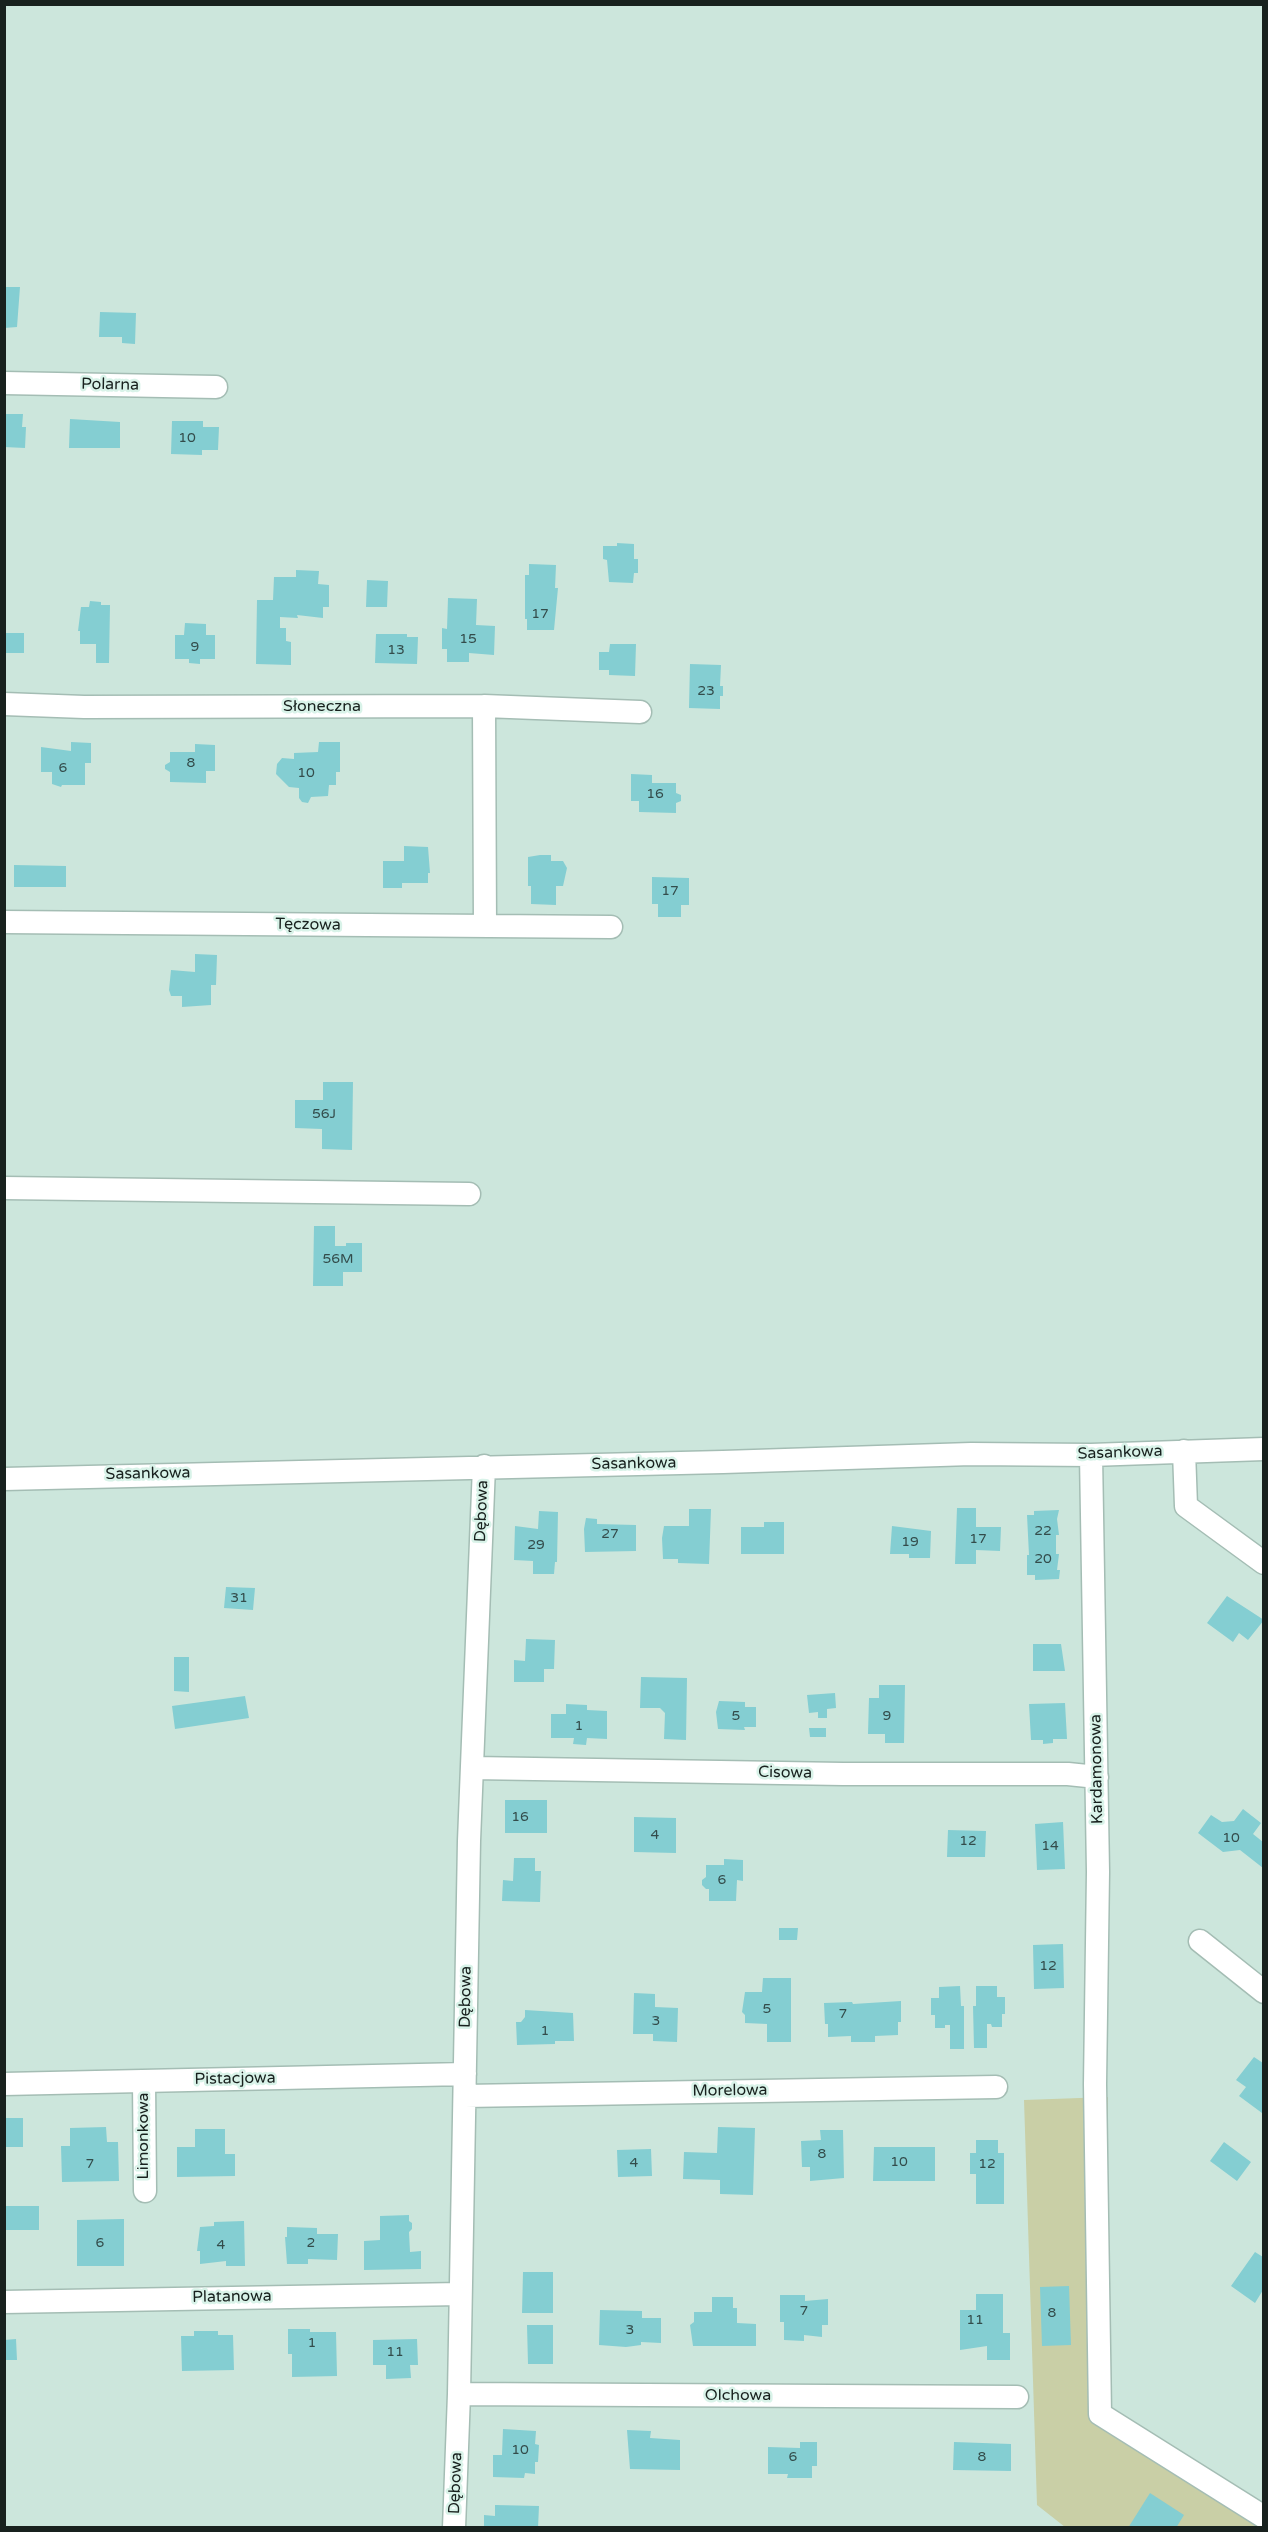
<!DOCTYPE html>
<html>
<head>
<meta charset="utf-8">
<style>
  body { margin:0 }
  #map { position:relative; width:1268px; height:2532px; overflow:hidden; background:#cce6dc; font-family:"Varela Round",sans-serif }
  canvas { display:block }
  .frame { position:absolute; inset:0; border:6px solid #18211e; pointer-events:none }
</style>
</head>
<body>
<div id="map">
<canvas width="1268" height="2532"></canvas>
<div class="frame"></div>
</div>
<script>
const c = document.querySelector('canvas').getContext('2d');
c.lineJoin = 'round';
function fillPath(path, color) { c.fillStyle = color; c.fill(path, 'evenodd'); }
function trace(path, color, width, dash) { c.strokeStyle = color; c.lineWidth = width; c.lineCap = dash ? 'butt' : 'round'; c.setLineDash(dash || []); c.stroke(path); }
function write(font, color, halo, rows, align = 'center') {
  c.font = font + ' "Varela Round",sans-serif'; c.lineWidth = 5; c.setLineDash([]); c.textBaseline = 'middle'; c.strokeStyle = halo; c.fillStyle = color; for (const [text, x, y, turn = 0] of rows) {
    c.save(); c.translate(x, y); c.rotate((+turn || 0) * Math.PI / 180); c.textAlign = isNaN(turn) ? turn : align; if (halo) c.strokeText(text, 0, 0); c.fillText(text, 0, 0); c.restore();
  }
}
const green = new Path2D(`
  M 1108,2097 L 1106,2412 L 1263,2527 L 1065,2527 L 1037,2505 L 1024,2100 Z`);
const building = new Path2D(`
  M 4,287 L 20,287 L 17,327 L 4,328 Z
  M 100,312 L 136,313 L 135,344 L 122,343 L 122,337 L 99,337 Z
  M 4,414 L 23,414 L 22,427 L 26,427 L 25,448 L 4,447 Z
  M 70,419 L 120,422 L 120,448 L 69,448 Z
  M 172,421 L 203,421 L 203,427 L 219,427 L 218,450 L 202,450 L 202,455 L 171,454 Z
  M 617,543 L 634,544 L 634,559 L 638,559 L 638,573 L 634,573 L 633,583 L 609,582 L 607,560 L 603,559 L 603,546 L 617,546 Z
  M 529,564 L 556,565 L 555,588 L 558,588 L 554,630 L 527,630 L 527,619 L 525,619 L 525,575 L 529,575 Z
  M 296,570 L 319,571 L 318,584 L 329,585 L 329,607 L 323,607 L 323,618 L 297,615 L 298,618 L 280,617 L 280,628 L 286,628 L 286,641 L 291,642 L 291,665 L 256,664 L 257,600 L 273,600 L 274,577 L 296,577 Z
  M 367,580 L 388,581 L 387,607 L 366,607 Z
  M 448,598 L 477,599 L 476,625 L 495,626 L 494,655 L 469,653 L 469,662 L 447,662 L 447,649 L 442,649 L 442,628 L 447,629 Z
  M 90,601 L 101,602 L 101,605 L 110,605 L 109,663 L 96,663 L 96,644 L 80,644 L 80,631 L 78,631 L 81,607 L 89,607 Z
  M 185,623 L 206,624 L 206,635 L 215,635 L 215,659 L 200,659 L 200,664 L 189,663 L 189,659 L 175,659 L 175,635 L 184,635 Z
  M 4,633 L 24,633 L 24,653 L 4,653 Z
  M 376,634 L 407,634 L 407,637 L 418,637 L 417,664 L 375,663 Z
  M 610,644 L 636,644 L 635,676 L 609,675 L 609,670 L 599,670 L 599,652 L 609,652 Z
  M 690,664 L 721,665 L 720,686 L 723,686 L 723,696 L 720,696 L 720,709 L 689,708 Z
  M 71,742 L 91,743 L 91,763 L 85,763 L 85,785 L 62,785 L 61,787 L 52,784 L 52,772 L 41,772 L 41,747 L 71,751 Z
  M 319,742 L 340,742 L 340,772 L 336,772 L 336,785 L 329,785 L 328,796 L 311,797 L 308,803 L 302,802 L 299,798 L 299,788 L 289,787 L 276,774 L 277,764 L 282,758 L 294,759 L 294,753 L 318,752 Z
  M 195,744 L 215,745 L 215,771 L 206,771 L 206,783 L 170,782 L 170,772 L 165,769 L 165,765 L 170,762 L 170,752 L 195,752 Z
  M 631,774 L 652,775 L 652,783 L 676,783 L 676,793 L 681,795 L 681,801 L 676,803 L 676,813 L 639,812 L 639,801 L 631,801 Z
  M 404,846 L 428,847 L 430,873 L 428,873 L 428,883 L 402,883 L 402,888 L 383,888 L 383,861 L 404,861 Z
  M 540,855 L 551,855 L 551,861 L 563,861 L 567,868 L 563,886 L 556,886 L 556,905 L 531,904 L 531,886 L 528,886 L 528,857 Z
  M 14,865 L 66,866 L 66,887 L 14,887 Z
  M 652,877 L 689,878 L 689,905 L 681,905 L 681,917 L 658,917 L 658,904 L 652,904 Z
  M 195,954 L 217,955 L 216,985 L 211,985 L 211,1005 L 182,1007 L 182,996 L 171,996 L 169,990 L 171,970 L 195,972 Z
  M 323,1082 L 353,1082 L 352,1150 L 322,1149 L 322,1129 L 295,1128 L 295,1100 L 323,1100 Z
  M 314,1226 L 335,1226 L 335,1246 L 346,1246 L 346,1243 L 362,1243 L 362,1272 L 343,1272 L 343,1286 L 313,1286 Z
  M 957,1508 L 976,1508 L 976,1527 L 1001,1527 L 1000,1551 L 976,1550 L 976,1564 L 955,1564 Z
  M 689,1509 L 711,1509 L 709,1564 L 678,1563 L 678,1559 L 663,1559 L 662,1538 L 664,1526 L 689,1526 Z
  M 1059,1510 L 1057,1519 L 1059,1535 L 1056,1535 L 1056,1554 L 1059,1554 L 1057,1570 L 1060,1570 L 1059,1579 L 1035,1580 L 1035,1575 L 1027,1575 L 1027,1555 L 1029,1555 L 1027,1515 L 1034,1515 L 1034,1511 Z
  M 539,1511 L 558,1512 L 557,1562 L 555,1562 L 554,1574 L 533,1574 L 533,1561 L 514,1560 L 515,1526 L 538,1529 Z
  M 586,1518 L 597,1519 L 597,1524 L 636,1525 L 636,1551 L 585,1552 L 584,1529 Z
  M 764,1522 L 784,1522 L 784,1554 L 741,1554 L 741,1527 L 764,1527 Z
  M 892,1526 L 931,1531 L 930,1558 L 909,1558 L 909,1554 L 890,1554 Z
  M 226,1587 L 255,1588 L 253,1610 L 224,1608 Z
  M 1227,1596 L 1264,1620 L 1248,1640 L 1239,1633 L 1233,1642 L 1207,1623 Z
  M 526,1639 L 555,1640 L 554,1669 L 544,1669 L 544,1682 L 514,1682 L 514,1660 L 525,1661 Z
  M 1033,1644 L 1061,1644 L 1065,1671 L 1033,1671 Z
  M 174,1657 L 189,1657 L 189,1692 L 174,1691 Z
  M 641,1677 L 687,1678 L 686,1740 L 664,1739 L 665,1713 L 660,1708 L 640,1708 Z
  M 879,1685 L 905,1685 L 904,1743 L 885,1743 L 885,1734 L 868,1734 L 869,1698 L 879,1698 Z
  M 835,1693 L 836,1708 L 827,1709 L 827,1718 L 818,1718 L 818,1712 L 809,1713 L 807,1695 Z
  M 245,1696 L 249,1718 L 175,1729 L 172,1706 Z
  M 719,1701 L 745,1702 L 745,1707 L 756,1707 L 756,1727 L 744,1727 L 745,1730 L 718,1729 L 716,1712 Z
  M 1065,1703 L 1067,1739 L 1053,1739 L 1053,1743 L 1043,1744 L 1043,1740 L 1031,1740 L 1029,1704 Z
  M 566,1704 L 587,1705 L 587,1710 L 607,1711 L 607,1739 L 587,1738 L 586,1745 L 573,1744 L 574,1738 L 551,1738 L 551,1714 L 566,1714 Z
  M 809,1728 L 826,1728 L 826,1737 L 810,1737 Z
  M 505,1800 L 547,1800 L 547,1833 L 505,1833 Z
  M 1243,1809 L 1261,1823 L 1253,1834 L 1263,1842 L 1263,1868 L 1240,1850 L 1223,1852 L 1198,1833 L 1211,1815 L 1222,1822 L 1234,1821 Z
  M 634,1817 L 676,1818 L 676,1853 L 634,1852 Z
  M 1063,1822 L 1065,1869 L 1037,1870 L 1035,1824 Z
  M 948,1830 L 986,1831 L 985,1857 L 947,1857 Z
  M 514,1858 L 535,1858 L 535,1871 L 541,1871 L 540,1902 L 502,1901 L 503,1880 L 513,1881 Z
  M 724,1859 L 743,1860 L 743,1881 L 737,1880 L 736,1901 L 709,1901 L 709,1889 L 706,1889 L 702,1885 L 702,1880 L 706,1877 L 706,1865 L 724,1865 Z
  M 779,1928 L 798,1928 L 797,1940 L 779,1940 Z
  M 1063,1944 L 1064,1988 L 1034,1989 L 1033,1945 Z
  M 763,1978 L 791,1978 L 791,2042 L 767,2042 L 767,2024 L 745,2023 L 745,2015 L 742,2012 L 745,1992 L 762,1992 Z
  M 960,1986 L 961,2006 L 964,2006 L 964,2049 L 950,2049 L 950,2025 L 945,2025 L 945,2028 L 935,2028 L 935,2015 L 931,2015 L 931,1998 L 939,1998 L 939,1987 Z
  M 976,1986 L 997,1986 L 997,1997 L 1005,1997 L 1005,2014 L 1002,2014 L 1002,2027 L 992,2027 L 991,2024 L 987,2024 L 987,2048 L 974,2048 L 973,2006 L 976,2006 Z
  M 634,1993 L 655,1994 L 655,2007 L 678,2008 L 677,2042 L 653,2041 L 653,2034 L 633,2034 Z
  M 901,2001 L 901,2022 L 898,2022 L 898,2035 L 875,2036 L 875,2042 L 851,2042 L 851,2036 L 828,2037 L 828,2024 L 825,2024 L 824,2003 L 852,2002 L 853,2004 Z
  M 525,2010 L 573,2013 L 574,2041 L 555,2041 L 555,2044 L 517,2045 L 516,2022 L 521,2022 L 525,2017 Z
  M 1254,2057 L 1263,2063 L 1262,2113 L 1239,2096 L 1246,2087 L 1236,2080 Z
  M 4,2118 L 23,2118 L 23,2147 L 4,2147 Z
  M 106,2127 L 107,2142 L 118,2142 L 119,2181 L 62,2182 L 61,2146 L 70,2146 L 70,2128 Z
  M 718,2127 L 755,2128 L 753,2195 L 720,2194 L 720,2180 L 683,2179 L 684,2152 L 717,2153 Z
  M 195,2129 L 225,2129 L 225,2154 L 235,2154 L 235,2176 L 177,2177 L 177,2147 L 195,2147 Z
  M 820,2130 L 843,2130 L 844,2178 L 810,2181 L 810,2167 L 802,2167 L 801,2141 L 821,2140 Z
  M 976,2140 L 998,2140 L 998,2153 L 1004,2153 L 1004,2204 L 976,2204 L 976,2174 L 970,2174 L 970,2153 L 976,2153 Z
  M 1224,2142 L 1251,2162 L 1237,2181 L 1210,2161 Z
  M 874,2147 L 935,2147 L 935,2181 L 873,2181 Z
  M 651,2149 L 652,2176 L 618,2177 L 617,2150 Z
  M 6,2206 L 39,2206 L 39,2230 L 6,2230 Z
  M 409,2215 L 409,2221 L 412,2223 L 412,2229 L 409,2232 L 410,2252 L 421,2251 L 421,2269 L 364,2270 L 364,2241 L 380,2240 L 380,2216 Z
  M 124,2219 L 124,2266 L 77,2266 L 77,2220 Z
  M 244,2221 L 245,2266 L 226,2266 L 226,2261 L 200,2264 L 200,2251 L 197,2251 L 200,2227 L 214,2226 L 214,2222 Z
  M 287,2227 L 317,2228 L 317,2234 L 338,2234 L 337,2260 L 308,2259 L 308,2264 L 287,2264 L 285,2237 L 287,2237 Z
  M 1255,2252 L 1263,2257 L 1263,2290 L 1255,2303 L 1231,2286 Z
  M 523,2272 L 553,2272 L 553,2313 L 522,2313 Z
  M 1069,2286 L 1071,2345 L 1042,2346 L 1040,2287 Z
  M 976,2294 L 1003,2294 L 1003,2333 L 1010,2333 L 1010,2360 L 987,2360 L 987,2346 L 960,2350 L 960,2310 L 976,2310 Z
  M 780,2295 L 805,2295 L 805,2301 L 828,2299 L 828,2325 L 822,2325 L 822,2337 L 804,2335 L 804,2341 L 784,2340 L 784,2322 L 780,2322 Z
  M 712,2297 L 733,2297 L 733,2308 L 737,2308 L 737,2323 L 756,2324 L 756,2346 L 693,2346 L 690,2325 L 694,2322 L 694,2312 L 712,2312 Z
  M 600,2310 L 642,2311 L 642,2318 L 661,2318 L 661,2343 L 641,2342 L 641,2345 L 626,2347 L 599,2345 Z
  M 527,2325 L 553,2325 L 553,2364 L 528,2364 Z
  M 288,2329 L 310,2329 L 310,2332 L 336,2332 L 337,2376 L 292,2377 L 292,2354 L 288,2354 Z
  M 194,2331 L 218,2331 L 218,2335 L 233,2335 L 234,2370 L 182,2371 L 181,2336 L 194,2336 Z
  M 16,2339 L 17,2360 L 4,2360 L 4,2340 Z
  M 417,2339 L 418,2365 L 410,2365 L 411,2378 L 386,2379 L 386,2365 L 373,2365 L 373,2340 Z
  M 503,2429 L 536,2431 L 535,2444 L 539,2445 L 538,2462 L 535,2462 L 535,2474 L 525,2473 L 524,2478 L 493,2477 L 493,2455 L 502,2455 Z
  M 627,2430 L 651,2431 L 650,2438 L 680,2440 L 680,2470 L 630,2469 Z
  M 800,2442 L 817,2442 L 817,2466 L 812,2466 L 812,2478 L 787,2478 L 788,2474 L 768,2474 L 768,2447 L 800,2448 Z
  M 954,2442 L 1011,2444 L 1011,2471 L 953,2470 Z
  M 1150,2493 L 1184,2515 L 1176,2528 L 1128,2528 Z
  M 495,2505 L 539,2506 L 538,2528 L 484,2528 L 484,2515 L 495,2516 Z`);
const minor = new Path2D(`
  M 4,383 L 216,387
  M 4,704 L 84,707 L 484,706 L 640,712
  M 484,706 L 485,926
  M 4,922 L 611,927
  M 4,1188 L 469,1194
  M 1184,1451 L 1186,1506 L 1264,1563
  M 1091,1455 L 1098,1872 L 1095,2084 L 1100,2414 L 1264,2517
  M 4,1479 L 723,1462 L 971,1454 L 1091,1455 L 1264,1449
  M 473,1768 L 843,1774 L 1068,1774 L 1097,1777
  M 1200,1941 L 1264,1992
  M 144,2081 L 145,2191
  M 4,2084 L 465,2074
  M 465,2096 L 996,2087
  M 4,2302 L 460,2294
  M 459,2394 L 1017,2397
  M 454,2528 L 459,2394 L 469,1841 L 484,1466`);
const numberNames = [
  ["10",187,438],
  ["17",540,614],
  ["15",468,639],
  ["9",195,647],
  ["13",396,650],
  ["23",706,691],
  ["8",191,763],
  ["6",63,768],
  ["10",306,773],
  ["16",655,794],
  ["17",670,891],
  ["56J",324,1114],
  ["56M",338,1259],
  ["22",1043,1531],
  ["27",610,1534],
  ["17",978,1539],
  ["19",910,1542],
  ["29",536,1545],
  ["20",1043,1559],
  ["31",239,1598],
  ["5",736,1716],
  ["9",887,1716],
  ["1",579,1726],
  ["16",520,1817],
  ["4",655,1835],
  ["10",1231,1838],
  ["12",968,1841],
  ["14",1050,1846],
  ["6",722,1880],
  ["12",1048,1966],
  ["5",767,2009],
  ["7",843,2014],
  ["3",656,2021],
  ["1",545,2031],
  ["8",822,2154],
  ["10",899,2162],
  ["4",634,2163],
  ["7",90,2164],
  ["12",987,2164],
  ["6",100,2243],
  ["2",311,2243],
  ["4",221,2245],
  ["7",804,2311],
  ["8",1052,2313],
  ["11",975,2320],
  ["3",630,2330],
  ["1",312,2343],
  ["11",395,2352],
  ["10",520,2450],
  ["6",793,2457],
  ["8",982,2457]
];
const streetNames = [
  ["Polarna",110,385,1],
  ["Słoneczna",322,707],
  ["Tęczowa",308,925,1],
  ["Sasankowa",1120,1453,-2],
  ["Sasankowa",634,1464,-1],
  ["Sasankowa",148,1474,-1],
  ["Dębowa",482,1511,-88],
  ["Kardamonowa",1097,1769,-91],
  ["Cisowa",785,1773,1],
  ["Dębowa",466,1997,-89],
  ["Pistacjowa",235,2079,-1],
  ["Morelowa",730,2091,-1],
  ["Limonkowa",144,2136,-90],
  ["Platanowa",232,2297,-1],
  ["Olchowa",738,2396],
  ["Dębowa",456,2483,-88]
];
fillPath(green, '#c9cfa6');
fillPath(building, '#84ced2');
trace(minor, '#a4bdb4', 25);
trace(minor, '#fff', 22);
write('14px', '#334c4b', null, numberNames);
write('16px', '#18211e', '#d9f3e9', streetNames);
</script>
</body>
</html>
